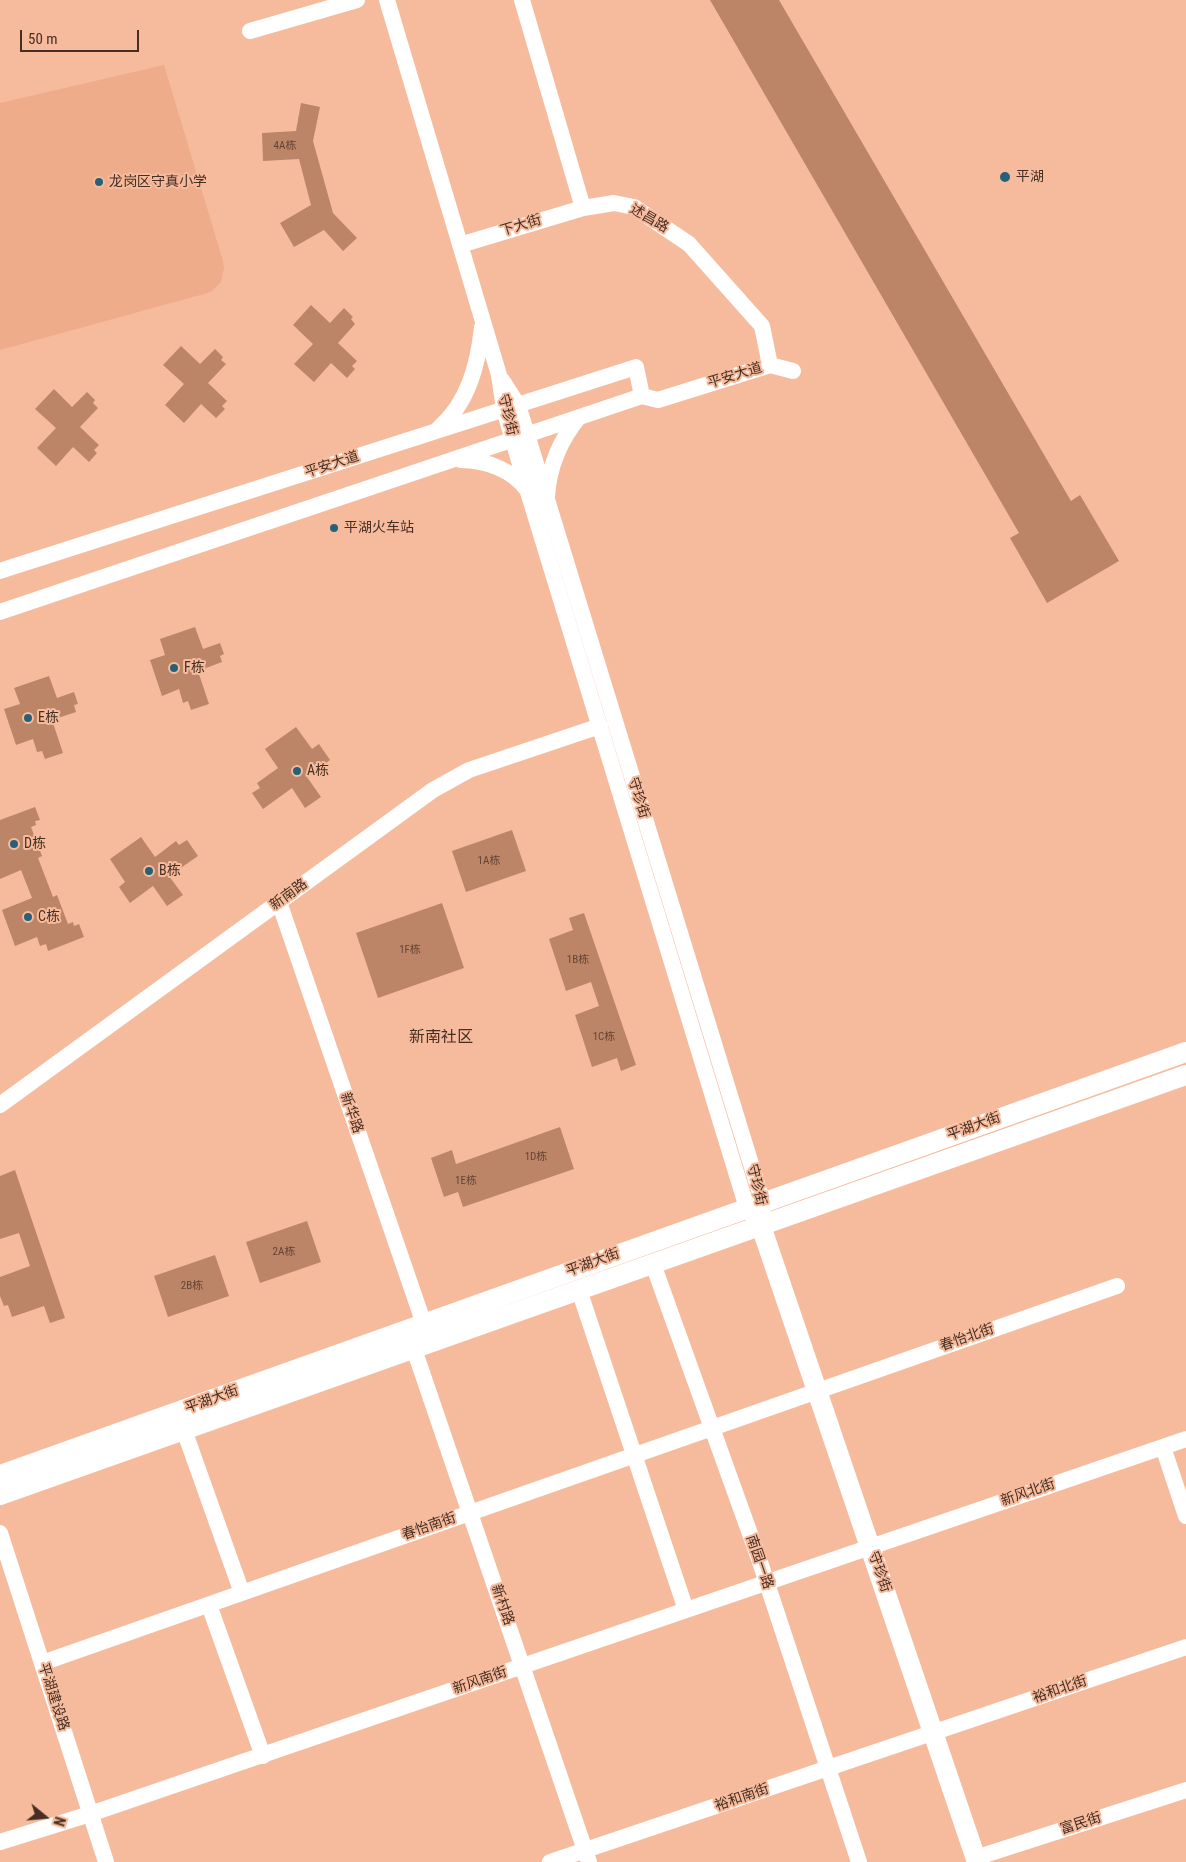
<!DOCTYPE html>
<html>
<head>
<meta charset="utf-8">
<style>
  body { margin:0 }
  #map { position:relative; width:1186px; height:1862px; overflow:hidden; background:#f6bb9d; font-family:"Roboto Condensed",sans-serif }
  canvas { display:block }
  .north { position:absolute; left:20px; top:1792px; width:50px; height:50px; -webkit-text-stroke:4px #f6bb9d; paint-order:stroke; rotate:107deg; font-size:14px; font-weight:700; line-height:20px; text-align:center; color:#452e22 }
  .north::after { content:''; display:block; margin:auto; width:18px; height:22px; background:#452e22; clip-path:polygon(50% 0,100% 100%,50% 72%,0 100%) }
  .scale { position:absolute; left:20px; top:30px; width:119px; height:22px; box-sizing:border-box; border:2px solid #452e22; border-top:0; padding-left:6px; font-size:15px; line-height:18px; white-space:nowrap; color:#452e22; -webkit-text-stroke:4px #f6bb9d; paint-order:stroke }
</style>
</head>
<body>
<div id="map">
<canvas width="1186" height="1862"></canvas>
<div class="north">N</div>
<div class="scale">50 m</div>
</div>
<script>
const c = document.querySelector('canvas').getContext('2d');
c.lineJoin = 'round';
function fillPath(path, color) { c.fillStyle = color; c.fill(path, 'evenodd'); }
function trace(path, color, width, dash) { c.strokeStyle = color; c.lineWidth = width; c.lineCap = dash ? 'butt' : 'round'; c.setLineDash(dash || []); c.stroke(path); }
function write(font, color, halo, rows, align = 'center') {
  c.font = font + ' "Roboto Condensed","Noto Sans SC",sans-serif'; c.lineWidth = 4; c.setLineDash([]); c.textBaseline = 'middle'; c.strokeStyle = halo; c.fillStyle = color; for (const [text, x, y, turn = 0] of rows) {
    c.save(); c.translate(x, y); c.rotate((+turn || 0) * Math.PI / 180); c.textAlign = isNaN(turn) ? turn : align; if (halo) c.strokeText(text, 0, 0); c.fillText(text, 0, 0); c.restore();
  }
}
const built = new Path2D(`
  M 164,65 L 223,261 L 224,268 L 221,282 L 211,292 L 204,294 L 0,350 L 0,103 Z`);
const building = new Path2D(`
  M 710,0 L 779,0 L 1071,501 L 1080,495 L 1119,561 L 1047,603 L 1010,538 L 1019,533 Z
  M 301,103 L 320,107 L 313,141 L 333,213 L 357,238 L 343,251 L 324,230 L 294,247 L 280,223 L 311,205 L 299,159 L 263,161 L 262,133 L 296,131 Z
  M 311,305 L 330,323 L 344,308 L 353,317 L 351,319 L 355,324 L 338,343 L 357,361 L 352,366 L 355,369 L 347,378 L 331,363 L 314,382 L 294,364 L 313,344 L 293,325 Z
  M 181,346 L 200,364 L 215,349 L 223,357 L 221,360 L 226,364 L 208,383 L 227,401 L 222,406 L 225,409 L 216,418 L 201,404 L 184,423 L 165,405 L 184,384 L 163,365 Z
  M 54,389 L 72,407 L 87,392 L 95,400 L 93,403 L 98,408 L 80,427 L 99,445 L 94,450 L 97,453 L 89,462 L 73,447 L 56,466 L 37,448 L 56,428 L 35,409 Z
  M 195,627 L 203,649 L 220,643 L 224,654 L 220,656 L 222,662 L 198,671 L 209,704 L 191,710 L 188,701 L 183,703 L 179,689 L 162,696 L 150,660 L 165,655 L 160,639 Z
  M 49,676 L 57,698 L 74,692 L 78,704 L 74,705 L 76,712 L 52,720 L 63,753 L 45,759 L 42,751 L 37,752 L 33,739 L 16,745 L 4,709 L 20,704 L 14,688 Z
  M 296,727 L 312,749 L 319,744 L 330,760 L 307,777 L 321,797 L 305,808 L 292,788 L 263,809 L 252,793 L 260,788 L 257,783 L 278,768 L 265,749 Z
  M 35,807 L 40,820 L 35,821 L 36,825 L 31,827 L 42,856 L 38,858 L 53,897 L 57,895 L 68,924 L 73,922 L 74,926 L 79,924 L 84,937 L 48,951 L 46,944 L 40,946 L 37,937 L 15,946 L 2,910 L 32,898 L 21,870 L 0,879 L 0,820 Z
  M 512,830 L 526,871 L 466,892 L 452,851 Z
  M 141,837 L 155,857 L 176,841 L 179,845 L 187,840 L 198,856 L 169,876 L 183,895 L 167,906 L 153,886 L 130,903 L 119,887 L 125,882 L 110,859 Z
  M 442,903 L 464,968 L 378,998 L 356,933 Z
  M 584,913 L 636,1065 L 621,1071 L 617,1058 L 592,1067 L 575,1015 L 599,1006 L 591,982 L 566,991 L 549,939 L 573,930 L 569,918 Z
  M 560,1127 L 574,1169 L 463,1207 L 458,1192 L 444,1197 L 431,1158 L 452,1150 L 456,1164 Z
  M 15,1170 L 65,1318 L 50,1323 L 44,1306 L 12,1317 L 8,1305 L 4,1306 L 0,1296 L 0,1277 L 30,1266 L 19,1233 L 0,1239 L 0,1176 Z
  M 307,1221 L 321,1262 L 260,1283 L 246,1242 Z
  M 215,1255 L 229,1296 L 168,1317 L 154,1276 Z`);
const minor = new Path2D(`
  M 387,0 L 499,375 L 504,409 L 528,492 L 747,1208 L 761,1226
  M 522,0 L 583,208
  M 250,31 L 357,0
  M 460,245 L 583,208 L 614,203 L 634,207 L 689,244 L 762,326 L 770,365
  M 770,365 L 793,371
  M 502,380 L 518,405 L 763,1203 L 762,1214
  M 439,428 C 468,403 478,365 482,327
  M 461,460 C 485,460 513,470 527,490
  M 547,496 C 549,467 561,439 579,417
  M 0,571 L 636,367 L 642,396
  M 0,612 L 642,396 L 658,400 L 770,365
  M 279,902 L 424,1324
  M 0,1105 L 433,790 L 469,770 L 600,726
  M 653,1264 L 758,1556 L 859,1862
  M 579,1290 L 686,1610
  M 414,1349 L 589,1862
  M 184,1430 L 242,1593
  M 1163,1447 L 1186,1516
  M 0,1533 L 106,1862
  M 209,1605 L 263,1756
  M 42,1663 L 1117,1286
  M 0,1842 L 90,1814 L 1186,1439
  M 975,1858 L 1186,1790
  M 550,1862 L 1186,1647`);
const major = new Path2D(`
  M 761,1226 L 977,1862
  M 0,1475 L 1186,1052
  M 0,1495 L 1186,1075`);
const markers = [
  [1005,177,6,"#266179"],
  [99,182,5,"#266179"],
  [334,528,5,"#266179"],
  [174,668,5,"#266179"],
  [28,718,5,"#266179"],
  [297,771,5,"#266179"],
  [14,844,5,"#266179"],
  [149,871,5,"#266179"],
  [28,917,5,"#266179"]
];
const numberNames = [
  ["4A栋",285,146],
  ["1A栋",489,861],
  ["1F栋",410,950],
  ["1B栋",578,960],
  ["1C栋",604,1037],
  ["1D栋",536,1157],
  ["1E栋",466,1181],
  ["2A栋",284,1252],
  ["2B栋",192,1286]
];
const poiNames = [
  ["平湖",1016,177],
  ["龙岗区守真小学",109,182],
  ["平湖火车站",344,528],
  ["F栋",184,668],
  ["E栋",38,718],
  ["A栋",307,771],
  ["D栋",24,844],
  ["B栋",159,871],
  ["C栋",38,917]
];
const streetNames = [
  ["述昌路",649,219,30],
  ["下大街",521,226,-17],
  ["平安大道",735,376,-17],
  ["守珍街",507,415,77],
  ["平安大道",332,465,-18],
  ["守珍街",638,798,73],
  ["新南路",289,895,-36],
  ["新华路",351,1113,71],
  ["平湖大街",974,1127,-20],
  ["守珍街",756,1185,77],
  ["平湖大街",593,1263,-20],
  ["春怡北街",967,1338,-19],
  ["平湖大街",212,1400,-20],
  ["新风北街",1028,1493,-19],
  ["春怡南街",429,1527,-19],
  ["南园一路",759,1562,71],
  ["守珍街",879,1572,71],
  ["新村路",502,1605,71],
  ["新风南街",480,1681,-19],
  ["裕和北街",1060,1690,-19],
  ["平湖建设路",53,1697,72],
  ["裕和南街",742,1798,-19],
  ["富民街",1081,1824,-18]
];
const quarterNames = [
  ["新南社区",441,1038]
];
fillPath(built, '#eeac8b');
fillPath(building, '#bc8568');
trace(minor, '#fff', 16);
trace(major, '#fff', 20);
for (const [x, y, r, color] of markers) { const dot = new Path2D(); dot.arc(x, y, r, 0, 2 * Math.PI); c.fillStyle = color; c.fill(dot); trace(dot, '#f6bb9d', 2); }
write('11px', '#634434', null, numberNames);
write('14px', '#452e22', '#f6bb9d', poiNames, 'left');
write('14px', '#452e22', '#f6bb9d', streetNames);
write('16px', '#452e22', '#f6bb9d', quarterNames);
</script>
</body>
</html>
